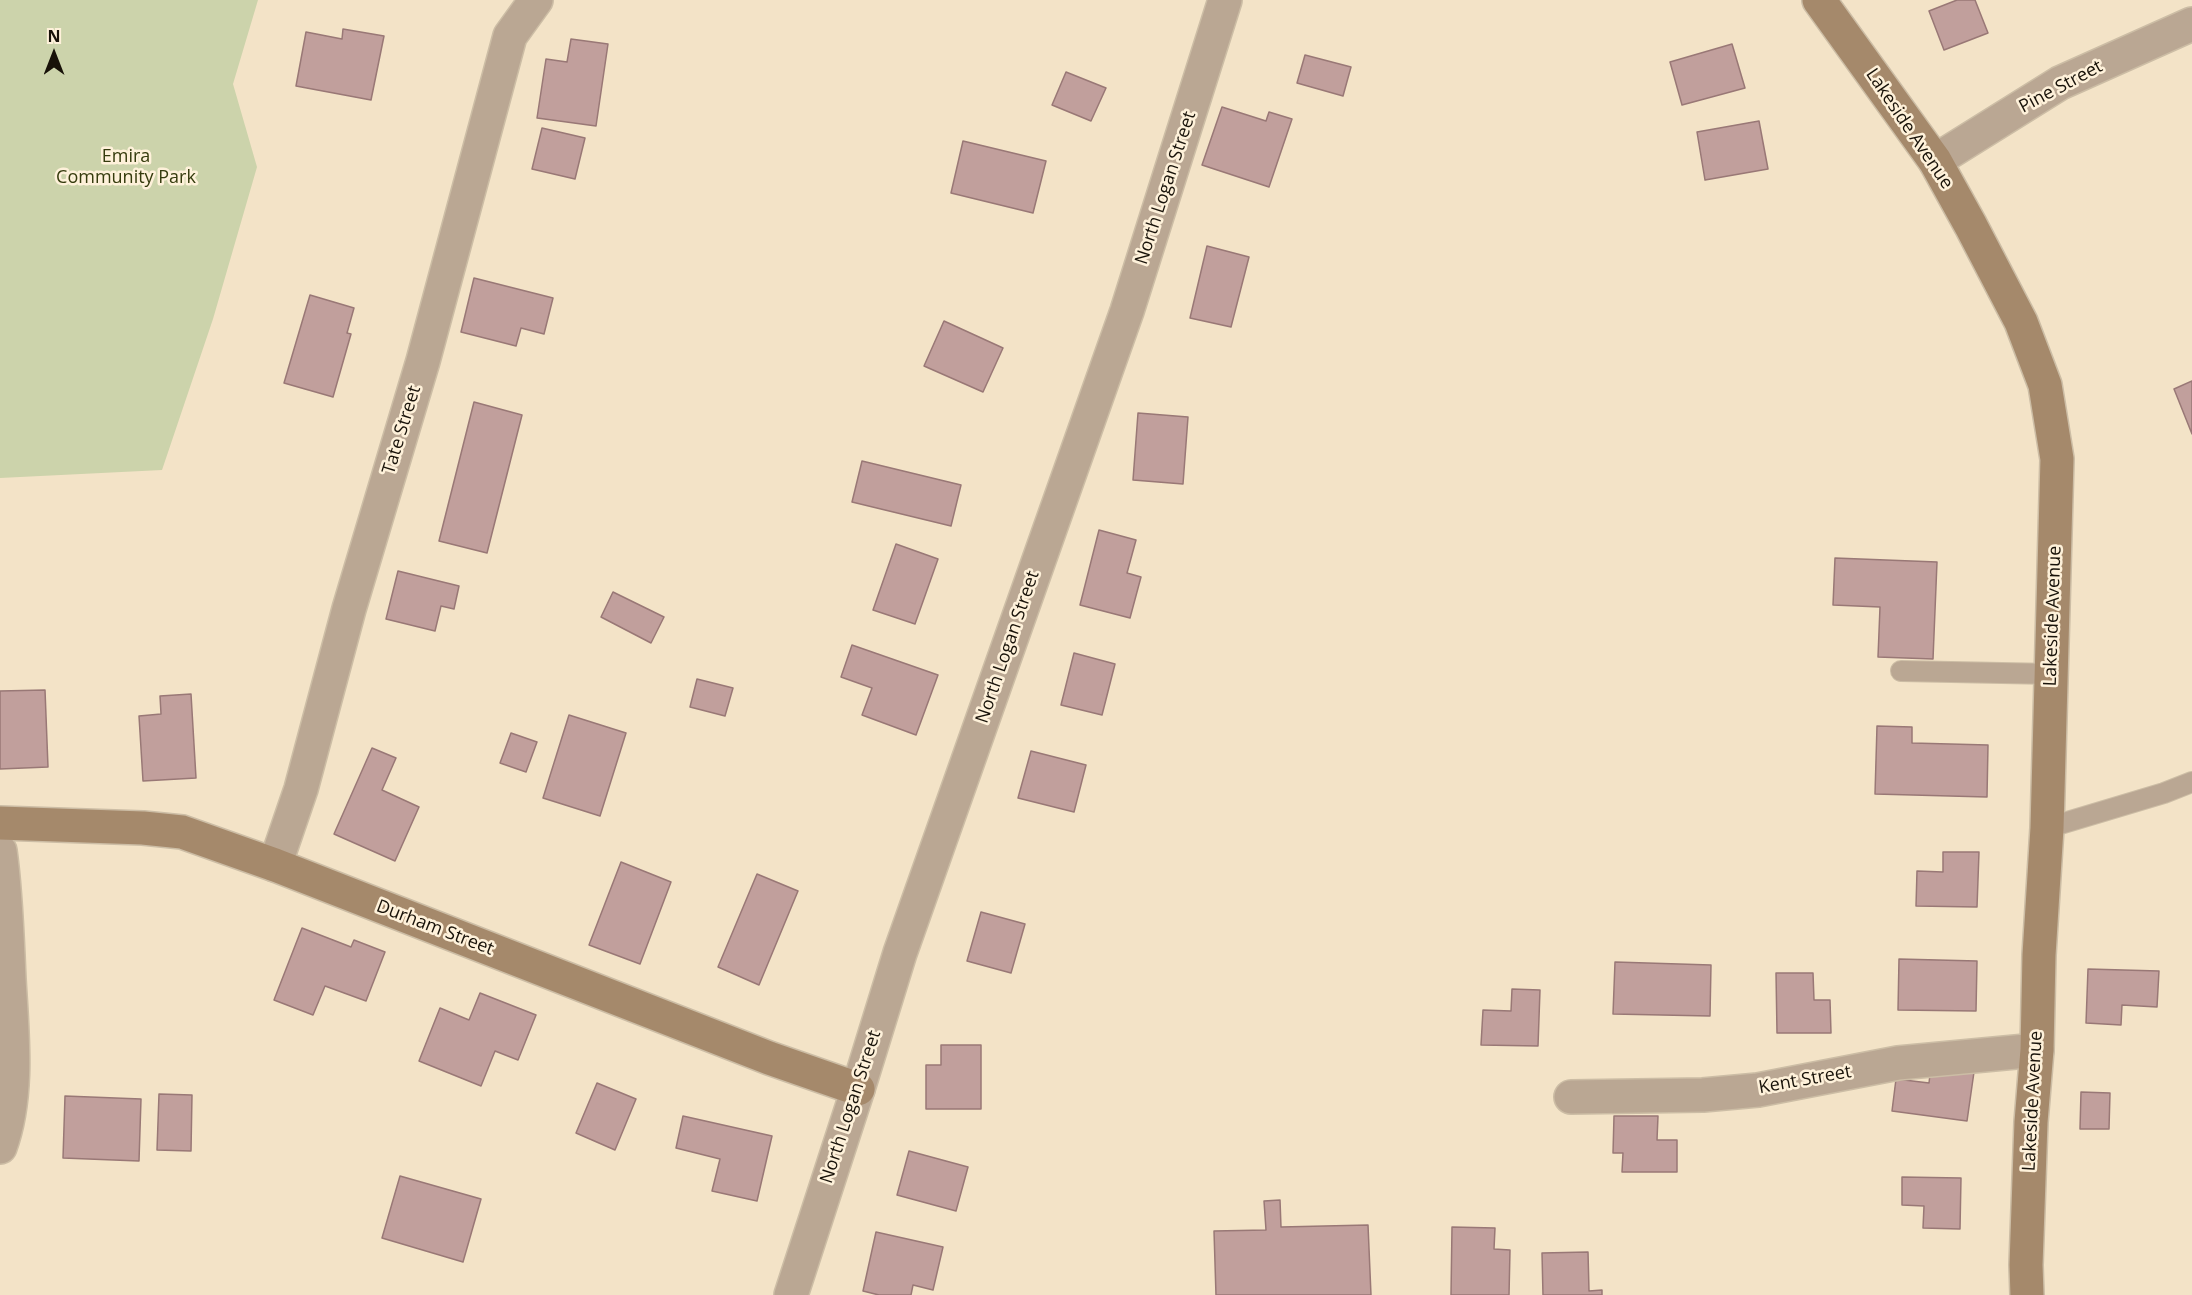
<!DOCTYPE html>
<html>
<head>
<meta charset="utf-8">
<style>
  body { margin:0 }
  #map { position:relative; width:2192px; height:1295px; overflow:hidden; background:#f3e3c7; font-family:"Open Sans",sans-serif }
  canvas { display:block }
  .north { position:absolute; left:24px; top:24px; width:60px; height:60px; -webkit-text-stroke:4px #fef1da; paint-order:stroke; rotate:0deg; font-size:16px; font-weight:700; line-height:24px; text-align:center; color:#181209 }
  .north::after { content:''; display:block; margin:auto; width:21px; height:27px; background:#181209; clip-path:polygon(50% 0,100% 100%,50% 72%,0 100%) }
</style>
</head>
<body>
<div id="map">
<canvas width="2192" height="1295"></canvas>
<div class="north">N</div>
</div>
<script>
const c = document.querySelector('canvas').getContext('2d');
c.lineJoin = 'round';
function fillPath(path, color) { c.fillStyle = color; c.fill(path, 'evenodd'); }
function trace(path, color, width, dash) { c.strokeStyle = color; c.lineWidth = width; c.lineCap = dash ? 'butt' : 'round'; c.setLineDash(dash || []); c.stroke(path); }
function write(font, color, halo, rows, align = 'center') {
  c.font = font + ' "Open Sans",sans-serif'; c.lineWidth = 5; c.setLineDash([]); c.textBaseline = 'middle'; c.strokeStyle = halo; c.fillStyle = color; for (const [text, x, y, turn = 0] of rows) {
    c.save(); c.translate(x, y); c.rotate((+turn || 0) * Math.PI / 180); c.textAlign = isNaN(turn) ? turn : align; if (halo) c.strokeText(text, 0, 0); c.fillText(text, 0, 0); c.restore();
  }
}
const green = new Path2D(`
  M 0,0 L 258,0 L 233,84 L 257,167 L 213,319 L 162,470 L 0,478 Z`);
const building = new Path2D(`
  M 1957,0 L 1975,0 L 1988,33 L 1944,50 L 1929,11 Z
  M 343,29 L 384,36 L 371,100 L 296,86 L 306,32 L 342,39 Z
  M 571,39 L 608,44 L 596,126 L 537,118 L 546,59 L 567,62 Z
  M 1732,44 L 1745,88 L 1682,105 L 1670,62 Z
  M 1305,55 L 1351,67 L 1343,96 L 1297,83 Z
  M 1066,72 L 1106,88 L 1091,121 L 1052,105 Z
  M 1222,107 L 1266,121 L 1269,112 L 1292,119 L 1269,187 L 1202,165 Z
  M 1759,121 L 1768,169 L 1705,180 L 1697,132 Z
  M 542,128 L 585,138 L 575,179 L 532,169 Z
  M 963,141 L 1046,161 L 1033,213 L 951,193 Z
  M 1207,246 L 1249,257 L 1231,327 L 1190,318 Z
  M 474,278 L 553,298 L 544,334 L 521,328 L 516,346 L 461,332 Z
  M 310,295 L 354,308 L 347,333 L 351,334 L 333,397 L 284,383 Z
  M 944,321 L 1003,348 L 983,392 L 924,366 Z
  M 2192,381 L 2192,434 L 2174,389 Z
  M 474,402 L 522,415 L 487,553 L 439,541 Z
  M 1138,413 L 1188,417 L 1183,484 L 1133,480 Z
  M 862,461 L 961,485 L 951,526 L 852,502 Z
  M 1099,530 L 1136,540 L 1127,573 L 1141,577 L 1130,618 L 1080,605 Z
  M 896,544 L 938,559 L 915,624 L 873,610 Z
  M 1835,558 L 1937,562 L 1933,659 L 1878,657 L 1880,607 L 1833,605 Z
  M 398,571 L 459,586 L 454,609 L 441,606 L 435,631 L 386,619 Z
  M 613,592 L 664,617 L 651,643 L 601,617 Z
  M 852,645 L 938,675 L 916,735 L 862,715 L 872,688 L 841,677 Z
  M 1074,653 L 1115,664 L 1102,715 L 1061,705 Z
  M 697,679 L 733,688 L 725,716 L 690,707 Z
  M 45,690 L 48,767 L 0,769 L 0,691 Z
  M 191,694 L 196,778 L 143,781 L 139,716 L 161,714 L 160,696 Z
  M 569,715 L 626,733 L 600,816 L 543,798 Z
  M 1877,726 L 1912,727 L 1912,743 L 1988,745 L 1987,797 L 1875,794 Z
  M 511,733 L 537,742 L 526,772 L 500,763 Z
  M 372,748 L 396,758 L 382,790 L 419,807 L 395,861 L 334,834 Z
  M 1031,751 L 1086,765 L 1074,812 L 1018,798 Z
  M 1943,852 L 1979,852 L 1977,907 L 1916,906 L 1917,871 L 1943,872 Z
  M 621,862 L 671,882 L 640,964 L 589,945 Z
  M 757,874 L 798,891 L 759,985 L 718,967 Z
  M 981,912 L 1025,924 L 1011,973 L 967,961 Z
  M 302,928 L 351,947 L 354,940 L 385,952 L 366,1001 L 325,986 L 313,1015 L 274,1000 Z
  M 1899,959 L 1977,961 L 1976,1011 L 1898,1010 Z
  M 1615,962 L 1711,965 L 1710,1016 L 1613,1014 Z
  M 2088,969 L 2159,971 L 2157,1007 L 2122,1005 L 2121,1025 L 2086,1023 Z
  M 1776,973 L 1813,973 L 1814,1000 L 1830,1000 L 1831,1033 L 1777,1033 Z
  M 1512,989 L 1540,990 L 1538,1046 L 1481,1045 L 1483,1010 L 1511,1011 Z
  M 480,993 L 536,1015 L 518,1060 L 495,1051 L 481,1086 L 419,1061 L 440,1008 L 469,1020 Z
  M 941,1045 L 981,1045 L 981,1109 L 926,1109 L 926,1065 L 941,1065 Z
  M 1931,1066 L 1974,1072 L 1967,1121 L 1892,1111 L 1896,1079 L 1929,1083 Z
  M 597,1083 L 636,1099 L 615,1150 L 576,1133 Z
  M 2081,1092 L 2110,1093 L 2109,1129 L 2080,1129 Z
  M 159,1094 L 192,1095 L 191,1151 L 157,1150 Z
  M 65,1096 L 141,1099 L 139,1161 L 63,1158 Z
  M 683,1116 L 772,1136 L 757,1201 L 712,1191 L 720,1159 L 676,1148 Z
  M 1614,1116 L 1658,1116 L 1657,1140 L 1677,1140 L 1677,1172 L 1622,1172 L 1623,1153 L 1613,1153 Z
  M 909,1151 L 968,1167 L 956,1211 L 897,1195 Z
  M 400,1176 L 481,1199 L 463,1262 L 382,1238 Z
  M 1902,1177 L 1961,1178 L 1960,1229 L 1923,1228 L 1924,1206 L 1902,1205 Z
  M 1280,1200 L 1281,1227 L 1368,1225 L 1371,1295 L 1216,1295 L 1214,1231 L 1266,1230 L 1264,1201 Z
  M 1452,1227 L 1495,1228 L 1494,1249 L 1510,1250 L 1509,1295 L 1451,1295 Z
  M 876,1232 L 943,1247 L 933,1290 L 913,1285 L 911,1295 L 879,1295 L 863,1291 Z
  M 1588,1252 L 1589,1291 L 1602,1290 L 1602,1295 L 1543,1295 L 1542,1253 Z`);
const lane = new Path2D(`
  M 1901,671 L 2052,674
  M 2047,828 L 2164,793 L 2192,782`);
const street = new Path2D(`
  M 1935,161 L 2060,83 L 2192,24
  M 0,851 C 6,893 7,936 9,979 C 12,1033 19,1095 0,1147
  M 275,865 L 301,789 L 349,609 L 423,361 L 510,36 L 536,0
  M 1571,1097 L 1703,1095 L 1758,1090 L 1898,1063 L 2037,1050
  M 791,1295 L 858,1089 L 900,953 L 1127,311 L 1225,0`);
const secondary = new Path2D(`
  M 1819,0 L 1935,161 L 1971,226 L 2021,322 L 2045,385 L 2057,459 L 2047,828 L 2039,955 L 2037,1050 L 2031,1122 L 2026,1265 L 2027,1295
  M 0,823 L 143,828 L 182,832 L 275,865 L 769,1058 L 858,1089`);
const streetNames = [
  ["Pine Street",2061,87,-28],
  ["Lakeside Avenue",1909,129,56],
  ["North Logan Street",1166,188,-72],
  ["Tate Street",402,430,-73],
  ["Lakeside Avenue",2053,616,-88],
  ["North Logan Street",1008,647,-71],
  ["Durham Street",435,928,21],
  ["Kent Street",1805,1080,-10],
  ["Lakeside Avenue",2033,1101,-87],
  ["North Logan Street",851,1107,-72]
];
const parkNames = [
  ["Emira",126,157],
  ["Community Park",126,178]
];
fillPath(green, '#ccd3ab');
fillPath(building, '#c19f9c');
trace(building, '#997876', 1.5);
trace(lane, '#ccbda5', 22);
trace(street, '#ccbda5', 36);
trace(secondary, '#ccbda5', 36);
trace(lane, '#baa793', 20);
trace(street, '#baa793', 33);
trace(secondary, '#a5896b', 33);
write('18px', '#181209', '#fef1da', streetNames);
write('18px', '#353b0d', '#fef1da', parkNames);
</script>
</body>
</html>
